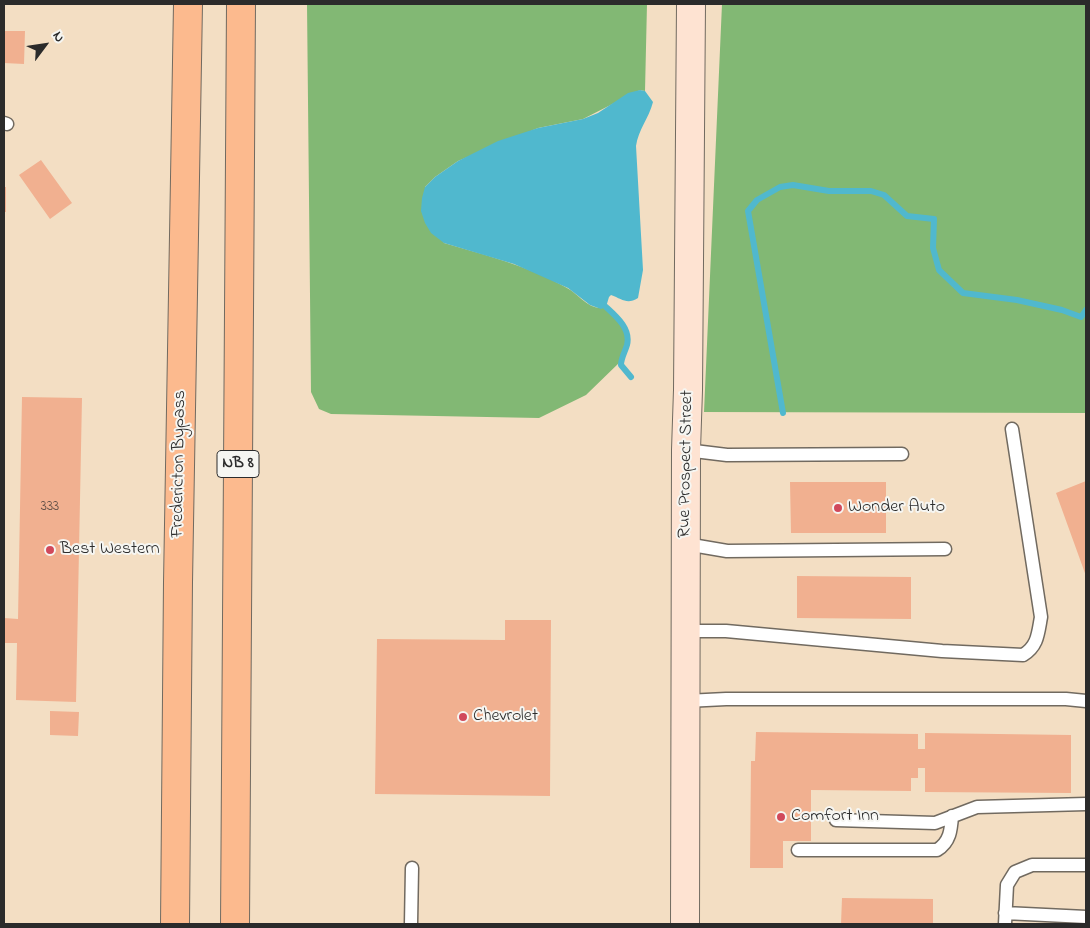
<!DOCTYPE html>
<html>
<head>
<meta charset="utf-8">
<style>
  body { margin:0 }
  #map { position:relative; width:1090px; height:928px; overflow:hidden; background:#f3dec3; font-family:"Indie Flower",sans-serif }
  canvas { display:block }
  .frame { position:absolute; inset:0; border:5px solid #2b2b2b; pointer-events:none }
  .north { position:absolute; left:20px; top:20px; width:50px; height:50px; -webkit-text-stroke:4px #f6f6f2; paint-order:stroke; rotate:59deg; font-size:14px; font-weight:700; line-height:20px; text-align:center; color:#2b2b2b }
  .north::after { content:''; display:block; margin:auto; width:18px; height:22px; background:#2b2b2b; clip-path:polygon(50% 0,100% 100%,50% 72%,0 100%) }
</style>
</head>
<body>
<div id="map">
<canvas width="1090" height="928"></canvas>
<div class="frame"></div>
<div class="north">N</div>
</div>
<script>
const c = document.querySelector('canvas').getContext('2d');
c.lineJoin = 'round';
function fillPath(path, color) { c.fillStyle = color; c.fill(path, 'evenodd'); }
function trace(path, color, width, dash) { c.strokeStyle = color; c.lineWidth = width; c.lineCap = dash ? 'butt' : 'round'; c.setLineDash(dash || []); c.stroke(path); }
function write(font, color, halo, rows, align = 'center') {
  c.font = font + ' "Indie Flower",sans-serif'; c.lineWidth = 4; c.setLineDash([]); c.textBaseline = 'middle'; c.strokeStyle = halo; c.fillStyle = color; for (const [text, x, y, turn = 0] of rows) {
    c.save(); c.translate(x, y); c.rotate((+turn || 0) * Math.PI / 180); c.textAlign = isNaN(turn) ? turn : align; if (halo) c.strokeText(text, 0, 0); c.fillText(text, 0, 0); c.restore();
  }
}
const forest = new Path2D(`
  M 307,4 L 647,4 L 645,91 L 640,90 L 583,119 L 538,128 L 458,161 L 435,177 L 425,187 L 444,243 C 485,255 529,266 567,288 C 580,295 590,312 606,307 L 620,320 L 627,331 L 627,344 L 621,361 L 586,395 L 539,418 L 331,414 L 319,409 L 311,392 Z
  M 722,4 L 1086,4 L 1086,413 L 704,412 Z`);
const water = new Path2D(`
  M 640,90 L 645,91 L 653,102 C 649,118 638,130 636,146 L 643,270 L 638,298 C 627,305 622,299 611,295 L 609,297 L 606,307 L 601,309 L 590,305 L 568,288 L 514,264 L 444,243 L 431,233 L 425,223 L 421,211 L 422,198 L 425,187 L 435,177 L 458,161 L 498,141 L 538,128 L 583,119 L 598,113 L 628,93 Z`);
const stream = new Path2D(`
  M 606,307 C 617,317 631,329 627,345 C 625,352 621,358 621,365 L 631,377
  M 783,413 L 748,211 L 757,200 L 780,187 L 793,185 L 829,191 L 871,191 L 884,195 L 907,216 L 934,219 L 933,248 L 939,270 L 963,293 L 1017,300 L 1062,310 L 1081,317 L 1086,310`);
const building = new Path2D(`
  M 4,31 L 25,31 L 24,64 L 4,63 Z
  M 41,160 L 72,203 L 50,219 L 19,175 Z
  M 4,187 L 6,187 L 6,212 L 4,212 Z
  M 22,397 L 82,398 L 76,702 L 16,700 L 17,643 L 4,643 L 4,618 L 18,619 Z
  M 1086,481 L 1086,576 L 1056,493 Z
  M 790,482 L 886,482 L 886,533 L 791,533 Z
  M 797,576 L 911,577 L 911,619 L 797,618 Z
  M 505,620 L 551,620 L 550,796 L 375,794 L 377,639 L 505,640 Z
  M 50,711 L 79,712 L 78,736 L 50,735 Z
  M 756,732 L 918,734 L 918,749 L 925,749 L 925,733 L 1071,735 L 1071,793 L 925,792 L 925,768 L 918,768 L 918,778 L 911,778 L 911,791 L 811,790 L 811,841 L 783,841 L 783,868 L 750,868 L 751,761 L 755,761 Z
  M 842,898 L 933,899 L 933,924 L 841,924 Z`);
const lane = new Path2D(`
  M 4,123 L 7,124
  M 686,450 L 727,455 L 902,454
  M 686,544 L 727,551 L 945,549
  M 686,631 L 726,631 L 942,651 L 1023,655 C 1038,646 1038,633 1041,617 L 1012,429
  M 686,701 L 726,699 L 1066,699 L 1086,701
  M 836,820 L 935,823 L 977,807 L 1086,804
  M 798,850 L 937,850 C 950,842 951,830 952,816
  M 1005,913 L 1086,917
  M 411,924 L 412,868
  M 1005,924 L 1007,885 L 1015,872 L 1032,865 L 1086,865`);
const secondary = new Path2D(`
  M 685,924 L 686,450 L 688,390 L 691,4`);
const highway = new Path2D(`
  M 175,924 L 178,582 L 188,4
  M 235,924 L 241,4`);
const markers = [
  [838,508,5,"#d1495b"],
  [50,550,5,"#d1495b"],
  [463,717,5,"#d1495b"],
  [781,817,5,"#d1495b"]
];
const numberNames = [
  ["333",50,508]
];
const shields = [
  [238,464,42]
];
const shieldNames = [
  ["NB 8",238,464]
];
const streetNames = [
  ["Fredericton Bypass",180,464,-89],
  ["Rue Prospect Street",687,464,-89]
];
const poiNames = [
  ["Wonder Auto",848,508],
  ["Best Western",60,550],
  ["Chevrolet",473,717],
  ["Comfort Inn",791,817]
];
fillPath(forest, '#82b874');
fillPath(water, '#50b8ce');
trace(stream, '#50b8ce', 6);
fillPath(building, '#f1b090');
trace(lane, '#716a60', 15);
trace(secondary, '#716a60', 30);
trace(highway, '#716a60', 30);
trace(lane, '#fff', 12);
trace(secondary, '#fee3d2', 28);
trace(highway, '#fcba8e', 28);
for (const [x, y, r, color] of markers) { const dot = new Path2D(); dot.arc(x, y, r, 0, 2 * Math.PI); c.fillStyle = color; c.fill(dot); trace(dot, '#f6f6f2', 2); }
write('15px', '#5c4c44', null, numberNames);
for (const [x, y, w] of shields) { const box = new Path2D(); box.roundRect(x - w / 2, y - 13.5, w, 27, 4); c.fillStyle = '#f6f6f2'; c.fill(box); trace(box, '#2b2b2b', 1); }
write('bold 16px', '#2b2b2b', null, shieldNames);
write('18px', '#2b2b2b', '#f6f6f2', streetNames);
write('18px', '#2b2b2b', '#f6f6f2', poiNames, 'left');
</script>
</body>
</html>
